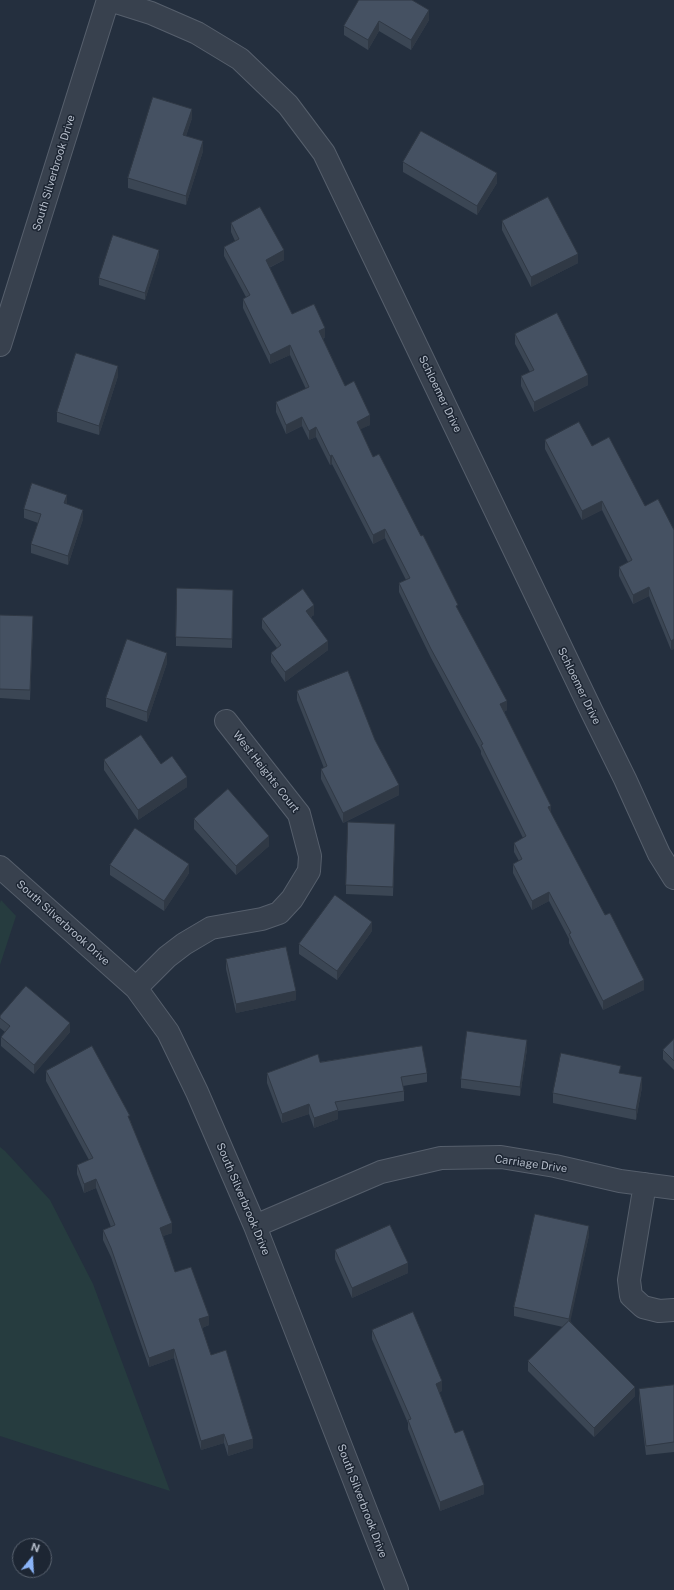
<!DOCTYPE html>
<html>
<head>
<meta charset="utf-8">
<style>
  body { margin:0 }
  #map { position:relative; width:674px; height:1590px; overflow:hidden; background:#242f3e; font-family:"Public Sans",sans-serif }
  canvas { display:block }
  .north { position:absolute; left:12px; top:1538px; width:40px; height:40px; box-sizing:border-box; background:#1d2633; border:1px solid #59626f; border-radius:50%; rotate:18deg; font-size:11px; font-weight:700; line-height:16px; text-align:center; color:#b4bcc9 }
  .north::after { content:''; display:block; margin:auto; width:14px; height:18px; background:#8ab4f8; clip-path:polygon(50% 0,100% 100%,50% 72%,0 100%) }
</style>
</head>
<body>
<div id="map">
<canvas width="674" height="1590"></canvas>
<div class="north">N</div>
</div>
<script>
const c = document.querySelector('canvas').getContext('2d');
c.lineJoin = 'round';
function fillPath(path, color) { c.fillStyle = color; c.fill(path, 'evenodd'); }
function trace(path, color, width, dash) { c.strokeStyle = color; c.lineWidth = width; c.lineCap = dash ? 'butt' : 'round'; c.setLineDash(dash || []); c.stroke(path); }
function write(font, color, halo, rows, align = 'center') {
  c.font = font + ' "Public Sans",sans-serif'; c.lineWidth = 3; c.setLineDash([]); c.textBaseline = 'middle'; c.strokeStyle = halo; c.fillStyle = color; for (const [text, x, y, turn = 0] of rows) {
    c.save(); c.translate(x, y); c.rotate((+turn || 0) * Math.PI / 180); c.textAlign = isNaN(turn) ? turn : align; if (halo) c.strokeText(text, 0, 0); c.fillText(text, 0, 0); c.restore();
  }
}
const green = new Path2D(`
  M 1,900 L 16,916 L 0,965 L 0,903 Z
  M 0,1147 L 5,1151 L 50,1200 L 93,1284 L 170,1491 L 0,1436 Z`);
const minor = new Path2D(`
  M 110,0 L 151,13 L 197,33 L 240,59 L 288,105 L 324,153 L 591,710 L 625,779 L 659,854 L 674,878
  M 0,345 L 108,0
  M 0,867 L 136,988 L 168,1032 L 197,1092 L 255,1226 L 397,1590
  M 136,988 L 167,957 L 184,944 L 211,928 L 262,919 L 279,913 L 292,899 L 309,871 L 310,856 L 299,814 L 226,721
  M 645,1184 L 629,1280 L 631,1296 L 643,1307 L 659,1311 L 674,1310
  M 255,1226 L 381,1172 L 441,1158 L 501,1157 L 555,1166 L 620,1181 L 674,1188`);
const wall = new Path2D(`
  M 359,0 L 429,20 L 411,50 L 379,31 L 368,50 L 344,35 L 344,26 Z
  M 192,118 L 186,136 L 203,151 L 186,205 L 128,188 L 128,178 Z
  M 403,162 L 497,183 L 477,215 L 403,172 Z
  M 502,221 L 578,263 L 531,287 L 502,230 Z
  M 231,223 L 284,260 L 269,268 L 292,314 L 325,337 L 323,339 L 345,386 L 370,425 L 360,429 L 373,457 L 458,611 L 507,710 L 504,712 L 551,813 L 644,990 L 603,1010 L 569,943 L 569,939 L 549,901 L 532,910 L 513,873 L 513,864 L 519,861 L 514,852 L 514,843 L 523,838 L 481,754 L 481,751 L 431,658 L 399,592 L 399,583 L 406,580 L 385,538 L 373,544 L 332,464 L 330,465 L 316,437 L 309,440 L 302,426 L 286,434 L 276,412 L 276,402 L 306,389 L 290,355 L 270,364 L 243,308 L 243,299 L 246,297 L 224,256 L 224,247 L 235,241 L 231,232 Z
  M 159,256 L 145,300 L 99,285 L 99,278 Z
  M 515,334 L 588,385 L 534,412 L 521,386 L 521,376 L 530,372 L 515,344 Z
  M 118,376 L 99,435 L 57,422 L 57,412 Z
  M 545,440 L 592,446 L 645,506 L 674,530 L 674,649 L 671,650 L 649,596 L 633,604 L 619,576 L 619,567 L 628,562 L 602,510 L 582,520 L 545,449 Z
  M 67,504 L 83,519 L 68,565 L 31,553 L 31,544 L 38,523 L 24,518 L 24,509 Z
  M 233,599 L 232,648 L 176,646 L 176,637 Z
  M 0,615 L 33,626 L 30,700 L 0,698 Z
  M 314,615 L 311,617 L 328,650 L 285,682 L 271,662 L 271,653 L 277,648 L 262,628 L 262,619 Z
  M 167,663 L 147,722 L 106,707 L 106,698 Z
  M 297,691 L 375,740 L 399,795 L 343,823 L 321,779 L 321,769 L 324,768 L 297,700 Z
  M 104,760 L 161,764 L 187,787 L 138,820 L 104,770 Z
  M 194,819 L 269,846 L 236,875 L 194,829 Z
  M 395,834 L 393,896 L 346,894 L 346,885 Z
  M 110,865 L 189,873 L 164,911 L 110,875 Z
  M 372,931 L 337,980 L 299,954 L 299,944 Z
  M 226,959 L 296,1000 L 236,1013 L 226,969 Z
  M 0,1016 L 70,1032 L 34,1074 L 1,1046 L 1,1037 L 5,1032 L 0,1028 Z
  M 674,1039 L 674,1070 L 663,1059 L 663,1050 Z
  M 527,1049 L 520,1096 L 461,1088 L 461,1079 Z
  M 320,1062 L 427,1073 L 427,1082 L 403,1086 L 404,1091 L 404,1101 L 338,1111 L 338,1119 L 314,1128 L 309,1114 L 282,1123 L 267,1083 L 267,1073 Z
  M 46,1071 L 130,1120 L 172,1233 L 163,1236 L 175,1272 L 209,1325 L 202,1328 L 211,1355 L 253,1448 L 228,1456 L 224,1443 L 201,1450 L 174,1358 L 149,1367 L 111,1257 L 103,1240 L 103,1230 L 111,1227 L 96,1188 L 84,1193 L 77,1174 L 77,1165 L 89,1160 L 46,1081 Z
  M 621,1073 L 642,1087 L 636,1120 L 553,1103 L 553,1093 Z
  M 589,1235 L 570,1321 L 635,1396 L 594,1437 L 528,1371 L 528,1361 L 563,1327 L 514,1316 L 514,1307 Z
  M 335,1250 L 408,1273 L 352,1298 L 335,1259 Z
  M 372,1330 L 442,1391 L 439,1392 L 455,1433 L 484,1494 L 440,1511 L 408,1429 L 408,1423 L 372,1339 Z
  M 674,1385 L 674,1452 L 646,1455 L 639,1399 L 639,1389 Z`);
const shadedWall = new Path2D(`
  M 429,10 L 429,20 L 411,50 L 411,40 Z
  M 379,21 L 379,31 L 368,50 L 368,40 Z
  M 192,109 L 192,118 L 183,145 L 183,135 Z
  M 203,141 L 203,151 L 186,205 L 186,196 Z
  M 497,173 L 497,183 L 477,215 L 477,206 Z
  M 159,250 L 159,256 L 145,300 L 145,293 Z
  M 284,250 L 284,260 L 266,269 L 266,260 Z
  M 578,254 L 578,263 L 531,287 L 531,277 Z
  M 325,328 L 325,337 L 319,340 L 319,331 Z
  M 290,345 L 290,355 L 270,364 L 270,355 Z
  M 118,366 L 118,376 L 99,435 L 99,426 Z
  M 588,375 L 588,385 L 534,412 L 534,402 Z
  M 370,415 L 370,425 L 357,431 L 357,422 Z
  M 302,417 L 302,426 L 286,434 L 286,425 Z
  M 316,427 L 316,437 L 309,440 L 309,431 Z
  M 332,455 L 332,464 L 330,465 L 330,456 Z
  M 67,495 L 67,504 L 64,503 Z
  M 602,501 L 602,510 L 582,520 L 582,511 Z
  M 83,510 L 83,519 L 68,565 L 68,556 Z
  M 385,529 L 385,538 L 373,544 L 373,535 Z
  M 649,587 L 649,596 L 633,604 L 633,595 Z
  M 314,605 L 314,615 L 306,620 L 306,611 Z
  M 674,639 L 674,649 L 671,650 L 671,641 Z
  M 328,641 L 328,650 L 285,682 L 285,672 Z
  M 167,653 L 167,663 L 147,722 L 147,712 Z
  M 507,701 L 507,710 L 500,714 L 500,704 Z
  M 187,777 L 187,787 L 138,820 L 138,810 Z
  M 399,785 L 399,795 L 343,823 L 343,813 Z
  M 551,806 L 551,815 L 548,807 Z
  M 269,836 L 269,846 L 236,875 L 236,866 Z
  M 189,864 L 189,873 L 164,911 L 164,901 Z
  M 549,892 L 549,901 L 532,910 L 532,901 Z
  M 372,922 L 372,931 L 337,980 L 337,971 Z
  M 644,980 L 644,990 L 603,1010 L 603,1001 Z
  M 296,991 L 296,1000 L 236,1013 L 236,1004 Z
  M 70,1023 L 70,1032 L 34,1074 L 34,1065 Z
  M 527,1040 L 527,1049 L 520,1096 L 520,1087 Z
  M 642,1077 L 642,1087 L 636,1120 L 636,1110 Z
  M 309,1104 L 309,1114 L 282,1123 L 282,1114 Z
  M 338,1110 L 338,1119 L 314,1128 L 314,1118 Z
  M 96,1179 L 96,1188 L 84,1193 L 84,1184 Z
  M 172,1223 L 172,1233 L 160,1237 L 160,1228 Z
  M 589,1226 L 589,1235 L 569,1328 L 569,1319 Z
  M 408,1263 L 408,1273 L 352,1298 L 352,1288 Z
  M 209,1316 L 209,1325 L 199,1329 L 199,1319 Z
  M 174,1349 L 174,1358 L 149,1367 L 149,1358 Z
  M 442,1381 L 442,1391 L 436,1393 L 436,1384 Z
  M 635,1387 L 635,1396 L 594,1437 L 594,1428 Z
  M 224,1434 L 224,1443 L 201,1450 L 201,1441 Z
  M 253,1439 L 253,1448 L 228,1456 L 228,1446 Z
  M 484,1485 L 484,1494 L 440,1511 L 440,1502 Z`);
const building = new Path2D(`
  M 359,0 L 412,0 L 429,10 L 411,40 L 379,21 L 368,40 L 344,26 Z
  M 153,97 L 192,109 L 183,135 L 203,141 L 186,196 L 128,178 Z
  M 421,131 L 497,173 L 477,206 L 403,162 Z
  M 548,197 L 578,254 L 531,277 L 502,221 Z
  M 260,207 L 284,250 L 266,260 L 292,314 L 314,304 L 325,328 L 319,331 L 345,386 L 354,381 L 370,415 L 357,422 L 373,457 L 379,454 L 421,536 L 423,535 L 458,605 L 456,606 L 507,701 L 500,704 L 551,806 L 548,807 L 605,915 L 610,913 L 644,980 L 603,1001 L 569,934 L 571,933 L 549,892 L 532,901 L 513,864 L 522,859 L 514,843 L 526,836 L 481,745 L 483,744 L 431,649 L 399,583 L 410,578 L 385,529 L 373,535 L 332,455 L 330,456 L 316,427 L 309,431 L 302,417 L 286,425 L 276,402 L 309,387 L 290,345 L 270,355 L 243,299 L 250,295 L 224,247 L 239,239 L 231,223 Z
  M 113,235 L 159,250 L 145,293 L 99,278 Z
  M 557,313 L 588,375 L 534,402 L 521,376 L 534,370 L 515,334 Z
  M 76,353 L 118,366 L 99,426 L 57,412 Z
  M 579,422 L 592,446 L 609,437 L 645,506 L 658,499 L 674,530 L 674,639 L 671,641 L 649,587 L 633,595 L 619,567 L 632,560 L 602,501 L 582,511 L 545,440 Z
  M 32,483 L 67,495 L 64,503 L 83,510 L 68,556 L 31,544 L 41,514 L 24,509 Z
  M 177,588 L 233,590 L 232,639 L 176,637 Z
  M 303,589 L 314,605 L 306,611 L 328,641 L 285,672 L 271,653 L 281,645 L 262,619 Z
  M 0,615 L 33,616 L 30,690 L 0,689 Z
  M 127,639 L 167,653 L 147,712 L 106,698 Z
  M 348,671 L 375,740 L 399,785 L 343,813 L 321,769 L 327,766 L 297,691 Z
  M 141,735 L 161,764 L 172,756 L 187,777 L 138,810 L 104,760 Z
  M 228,789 L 269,836 L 236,866 L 194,819 Z
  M 348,822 L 395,824 L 393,887 L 346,885 Z
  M 135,828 L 189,864 L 164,901 L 110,865 Z
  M 335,895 L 372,922 L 337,971 L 299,944 Z
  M 286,947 L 296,991 L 236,1004 L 226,959 Z
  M 26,986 L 70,1023 L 34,1065 L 1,1037 L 10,1026 L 0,1018 L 0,1016 Z
  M 467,1031 L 527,1040 L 520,1087 L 461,1079 Z
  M 674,1039 L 674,1061 L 663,1050 Z
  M 92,1046 L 130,1116 L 128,1116 L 172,1223 L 160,1228 L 175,1272 L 191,1267 L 209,1316 L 199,1319 L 211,1355 L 226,1350 L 253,1439 L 228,1446 L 224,1434 L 201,1441 L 174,1349 L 149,1358 L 111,1248 L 103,1230 L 115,1225 L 96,1179 L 84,1184 L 77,1165 L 93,1158 L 46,1071 Z
  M 422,1046 L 427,1073 L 401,1077 L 404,1091 L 335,1102 L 338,1110 L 314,1118 L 309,1104 L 282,1114 L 267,1073 L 318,1054 L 320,1062 Z
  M 561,1053 L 621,1066 L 619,1073 L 642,1077 L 636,1110 L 553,1093 Z
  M 535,1214 L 589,1226 L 569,1319 L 514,1307 Z
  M 390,1225 L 408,1263 L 352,1288 L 335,1250 Z
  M 413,1312 L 442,1381 L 436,1384 L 455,1433 L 463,1430 L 484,1485 L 440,1502 L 408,1420 L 411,1419 L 372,1330 Z
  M 569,1321 L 635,1387 L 594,1428 L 528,1361 Z
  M 674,1385 L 674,1442 L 646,1446 L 639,1389 Z`);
const streetNames = [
  ["South Silverbrook Drive",54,173,-73],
  ["Schloemer Drive",440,394,64],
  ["Schloemer Drive",579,686,64],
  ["West Heights Court",266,772,52],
  ["South Silverbrook Drive",63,923,42],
  ["Carriage Drive",531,1164,8],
  ["South Silverbrook Drive",243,1199,67],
  ["South Silverbrook Drive",362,1501,69]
];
fillPath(green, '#263c3f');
trace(minor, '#565f6c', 24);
trace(minor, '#38414e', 22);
fillPath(wall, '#3b4654');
fillPath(shadedWall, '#303945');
fillPath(building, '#455162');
trace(building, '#303945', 1);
write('11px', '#b4bcc9', '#1d2633', streetNames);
</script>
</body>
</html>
